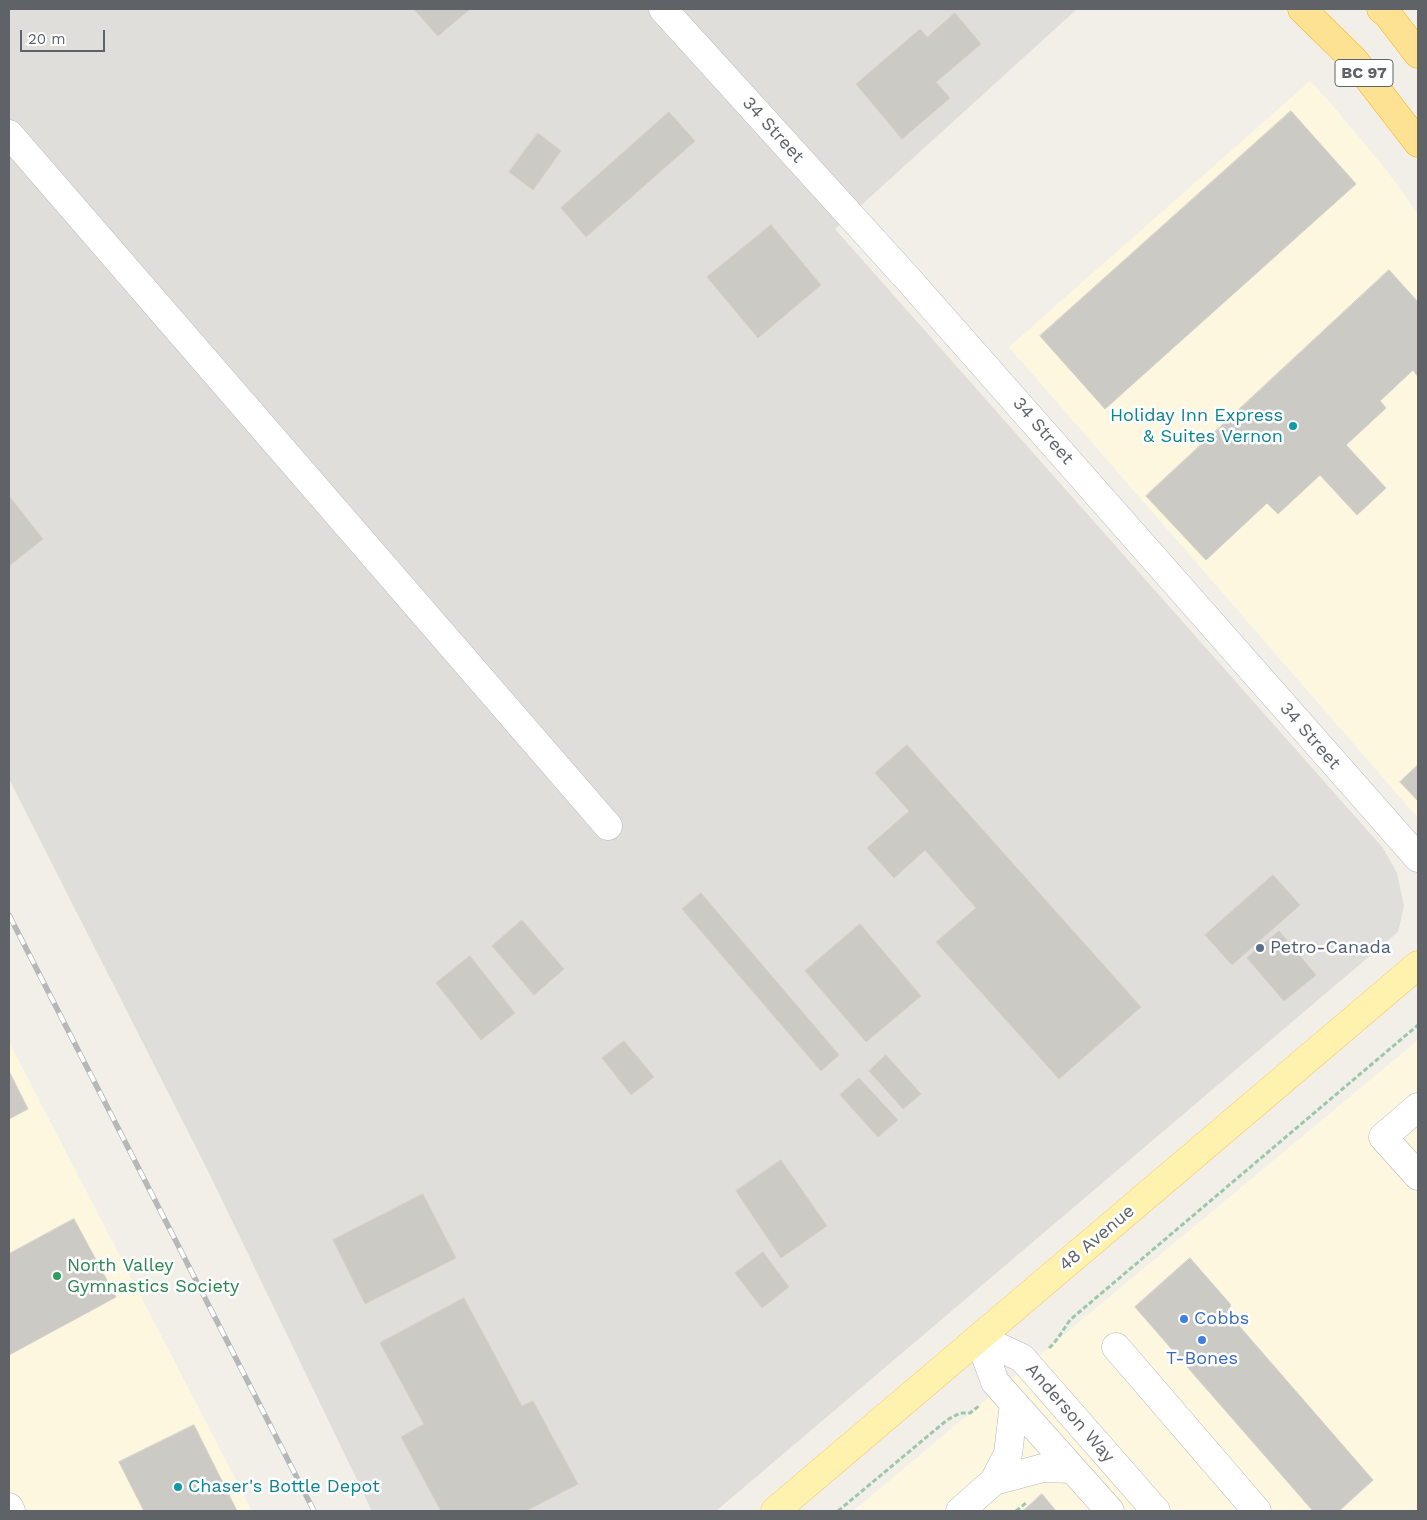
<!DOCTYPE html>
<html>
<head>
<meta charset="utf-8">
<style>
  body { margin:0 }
  #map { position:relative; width:1427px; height:1520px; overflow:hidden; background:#f1efe8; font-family:"Work Sans",sans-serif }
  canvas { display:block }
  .frame { position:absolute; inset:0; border:10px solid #5f6368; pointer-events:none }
  .scale { position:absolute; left:20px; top:30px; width:85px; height:22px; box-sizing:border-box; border:2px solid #5f6368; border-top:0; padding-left:6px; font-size:15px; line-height:18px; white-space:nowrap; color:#5f6368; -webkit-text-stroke:4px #fff; paint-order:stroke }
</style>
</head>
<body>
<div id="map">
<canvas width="1427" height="1520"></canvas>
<div class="frame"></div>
<div class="scale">20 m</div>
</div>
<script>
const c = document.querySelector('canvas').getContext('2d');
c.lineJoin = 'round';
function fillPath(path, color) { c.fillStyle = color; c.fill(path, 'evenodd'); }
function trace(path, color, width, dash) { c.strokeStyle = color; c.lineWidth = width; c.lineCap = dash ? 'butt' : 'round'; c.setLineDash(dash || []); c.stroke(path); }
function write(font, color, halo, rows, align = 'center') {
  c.font = font + ' "Work Sans",sans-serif'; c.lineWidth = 5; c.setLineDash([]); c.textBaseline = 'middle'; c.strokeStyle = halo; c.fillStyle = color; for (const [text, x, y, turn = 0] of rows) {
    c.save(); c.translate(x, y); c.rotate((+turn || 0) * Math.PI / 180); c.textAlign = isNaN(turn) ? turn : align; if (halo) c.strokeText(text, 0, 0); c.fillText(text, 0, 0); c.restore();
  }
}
const commercial = new Path2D(`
  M 1310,81 L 1333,106 L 1384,167 L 1418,214 L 1418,818 L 1009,347 Z
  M 1418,1040 L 1418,1511 L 853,1511 L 970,1413 Z
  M 9,1042 L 252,1511 L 9,1511 Z`);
const industrial = new Path2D(`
  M 9,9 L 1077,9 L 835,229 L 1383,848 L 1397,873 L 1404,906 L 1398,932 L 716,1511 L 372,1511 L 209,1173 L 9,779 Z`);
const building = new Path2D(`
  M 414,9 L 470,9 L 438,36 Z
  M 955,13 L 981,44 L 936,82 L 950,98 L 902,139 L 856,84 L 920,29 L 927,37 Z
  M 1291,111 L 1356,184 L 1105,409 L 1040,336 Z
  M 669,112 L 695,141 L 586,237 L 561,208 Z
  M 538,133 L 561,151 L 533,190 L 509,172 Z
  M 771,225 L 821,285 L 758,338 L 707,277 Z
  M 1389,270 L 1418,302 L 1418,377 L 1413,370 L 1380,401 L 1386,408 L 1346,445 L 1386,488 L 1357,515 L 1320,475 L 1278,514 L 1267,503 L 1206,560 L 1146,496 Z
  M 9,496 L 43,539 L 9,566 Z
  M 907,745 L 1141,1007 L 1059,1079 L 936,942 L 976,908 L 925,850 L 894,878 L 867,848 L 909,811 L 875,773 Z
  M 1418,765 L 1418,801 L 1400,782 Z
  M 1273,875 L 1300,905 L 1232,965 L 1205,935 Z
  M 701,893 L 839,1055 L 821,1071 L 682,909 Z
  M 522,920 L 564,969 L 534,995 L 492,946 Z
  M 860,924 L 921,996 L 866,1042 L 805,971 Z
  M 1279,931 L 1316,975 L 1284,1001 L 1247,958 Z
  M 470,956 L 515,1013 L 481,1040 L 436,983 Z
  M 624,1041 L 654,1077 L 631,1095 L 602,1058 Z
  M 886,1055 L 921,1094 L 903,1109 L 869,1071 Z
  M 9,1071 L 28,1109 L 9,1119 Z
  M 859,1078 L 898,1120 L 878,1137 L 840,1095 Z
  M 781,1160 L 827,1226 L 781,1258 L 736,1191 Z
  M 423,1194 L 456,1258 L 365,1304 L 333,1240 Z
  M 74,1219 L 116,1297 L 9,1355 L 9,1254 Z
  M 763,1252 L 789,1287 L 762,1308 L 735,1273 Z
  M 1190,1258 L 1231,1305 L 1227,1312 L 1373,1480 L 1339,1511 L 1313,1511 L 1135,1307 Z
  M 464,1298 L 522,1406 L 533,1401 L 578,1484 L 526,1511 L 441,1511 L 401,1437 L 424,1424 L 380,1343 Z
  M 194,1425 L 237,1511 L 144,1511 L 119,1462 Z
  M 1042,1494 L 1056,1511 L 1023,1511 Z`);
const path = new Path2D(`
  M 1049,1348 C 1059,1339 1063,1329 1071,1319 L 1418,1025
  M 838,1511 L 947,1420 L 960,1413 L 970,1413 L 979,1406
  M 1016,1511 L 1026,1503`);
const minor = new Path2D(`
  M 663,9 L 908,279 L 1418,858
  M 9,134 L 608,826
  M 1418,1107 L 1383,1137 L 1418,1176
  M 979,1338 L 1022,1358 L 1156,1511
  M 979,1338 L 995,1382 L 1110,1511
  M 1116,1347 L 1257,1511
  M 994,1481 L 1043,1468 L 1072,1469
  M 9,1507 L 11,1511
  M 960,1511 L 994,1481 L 1008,1454 L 1014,1403`);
const major = new Path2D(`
  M 775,1511 L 1418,965`);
const highway = new Path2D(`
  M 1302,9 L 1354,60 L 1418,143
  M 1381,9 L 1388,15 L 1418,54`);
const rail = new Path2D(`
  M 9,915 L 314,1511`);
const markers = [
  [1293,426,5,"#0f9aa8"],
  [1260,948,5,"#5c6f8a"],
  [57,1276,5,"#2e9e5b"],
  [1184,1319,5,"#3f7fe0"],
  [1202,1340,5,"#3f7fe0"],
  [178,1487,5,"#0f9aa8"]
];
const shields = [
  [1364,73,58]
];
const shieldNames = [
  ["BC 97",1364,73]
];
const streetNames = [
  ["34 Street",773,130,48],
  ["34 Street",1043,431,49],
  ["34 Street",1310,736,49],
  ["48 Avenue",1097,1238,-40],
  ["Anderson Way",1070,1413,49]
];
const cultureNames = [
  ["Holiday Inn Express",1283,416],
  ["& Suites Vernon",1283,437],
  ["Chaser's Bottle Depot",188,1487,"left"]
];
const serviceNames = [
  ["Petro-Canada",1270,948]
];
const leisureNames = [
  ["North Valley",67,1266],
  ["Gymnastics Society",67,1287]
];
const shopNames = [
  ["Cobbs",1194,1319],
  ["T-Bones",1202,1359,"center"]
];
fillPath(commercial, '#fef7e0');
fillPath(industrial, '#e0deda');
fillPath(building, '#cccac5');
trace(building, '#d6d1c6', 1);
trace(minor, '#b5b8bc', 29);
trace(major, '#f2c960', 29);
trace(highway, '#f9ab00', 29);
trace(path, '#9cc7a9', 3, [5, 2.5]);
trace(minor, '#fff', 28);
trace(major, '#fff2af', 28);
trace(highway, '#fde293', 28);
trace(rail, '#b6b7b8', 5.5);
trace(rail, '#fff', 4, [11]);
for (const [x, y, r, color] of markers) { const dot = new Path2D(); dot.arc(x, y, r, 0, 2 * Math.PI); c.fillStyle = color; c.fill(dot); trace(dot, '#fff', 2); }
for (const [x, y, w] of shields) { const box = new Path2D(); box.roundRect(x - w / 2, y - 13.5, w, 27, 4); c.fillStyle = '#fff'; c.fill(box); trace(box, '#5f6368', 1); }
write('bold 16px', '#5f6368', null, shieldNames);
write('18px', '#5f6368', '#fff', streetNames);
write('18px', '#0d838f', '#fff', cultureNames, 'right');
write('18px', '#4e5e75', '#fff', serviceNames, 'left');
write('18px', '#27864d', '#fff', leisureNames, 'left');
write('18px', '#366cbe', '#fff', shopNames, 'left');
</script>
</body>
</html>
